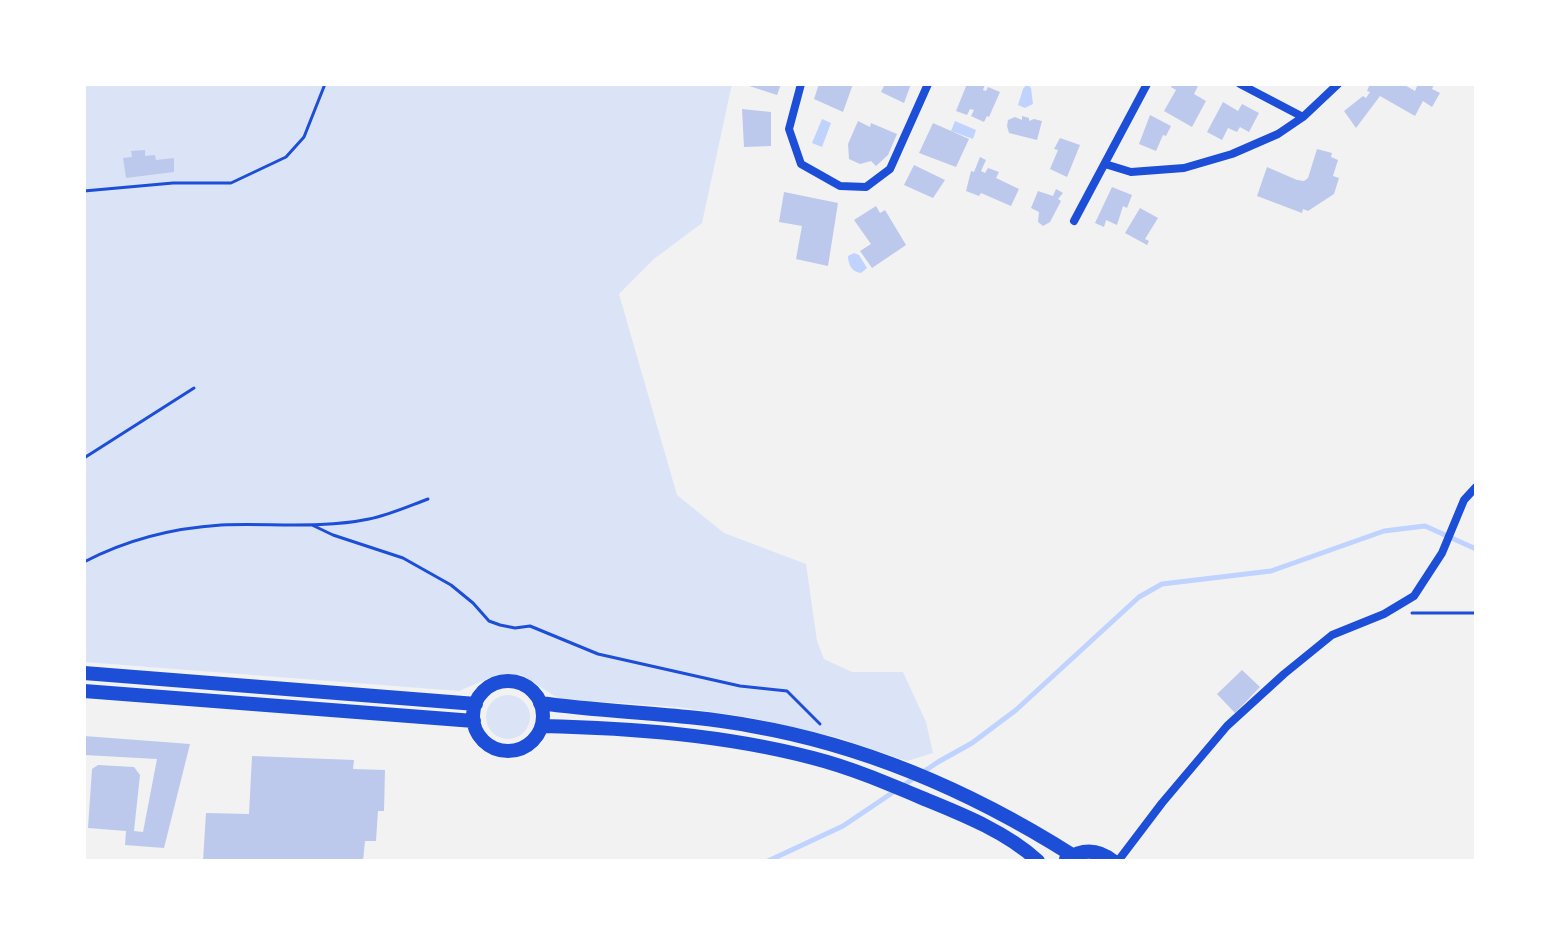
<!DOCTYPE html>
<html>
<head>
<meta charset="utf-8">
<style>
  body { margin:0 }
  #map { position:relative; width:1560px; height:945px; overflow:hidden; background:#f2f2f2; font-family:Spectral,serif }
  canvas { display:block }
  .frame { position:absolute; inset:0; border:86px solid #fff; pointer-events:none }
</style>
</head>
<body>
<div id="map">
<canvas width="1560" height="945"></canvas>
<div class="frame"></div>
</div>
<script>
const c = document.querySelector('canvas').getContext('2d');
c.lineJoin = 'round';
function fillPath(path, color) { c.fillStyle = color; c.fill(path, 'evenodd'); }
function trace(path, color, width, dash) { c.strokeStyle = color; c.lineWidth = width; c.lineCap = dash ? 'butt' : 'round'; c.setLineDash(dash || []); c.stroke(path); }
const green = new Path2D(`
  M 84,84 L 732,84 L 702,223 L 654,259 L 619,294 L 677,495 L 724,533 L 806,564 L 817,641 L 824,659 L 852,672 L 903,672 L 926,722 L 933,753 L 907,761 L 839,738 L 753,718 L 678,707 L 559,699 L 522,675 L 499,674 L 459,691 L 84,662 Z
  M486 717a22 22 0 1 1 44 0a22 22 0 1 1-44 0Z`);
const water = new Path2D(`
  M 1027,84 L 1031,88 L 1033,104 L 1025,108 L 1018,105 L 1023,89 Z
  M 822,119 L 831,123 L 822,147 L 812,143 Z
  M 955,121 L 976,130 L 973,139 L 951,131 Z
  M 854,253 L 859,255 L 867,268 L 861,273 C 852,272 848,265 848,256 Z`);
const stream = new Path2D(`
  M 768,861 L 843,826 L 938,762 L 972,743 L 1016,710 L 1139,597 L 1162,584 L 1271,571 L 1384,531 L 1425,526 L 1476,549`);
const building = new Path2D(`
  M 743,84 L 781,84 L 777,95 Z
  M 819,84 L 853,84 L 843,112 L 814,99 Z
  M 885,84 L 911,84 L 904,103 L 881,92 Z
  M 967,84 L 985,84 L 983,90 L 986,91 L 988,87 L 1000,92 L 989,117 L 987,116 L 984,122 L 971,116 L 974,110 L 970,109 L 967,115 L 956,111 Z
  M 1173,84 L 1199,84 L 1194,94 L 1206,101 L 1192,127 L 1164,111 L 1176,90 L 1171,87 Z
  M 1370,84 L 1403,84 L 1415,91 L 1418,84 L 1434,84 L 1432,89 L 1440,93 L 1432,107 L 1423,101 L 1415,116 L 1380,96 L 1356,128 L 1344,111 L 1363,96 L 1366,98 L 1370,92 L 1367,91 Z
  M 1223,102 L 1238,111 L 1242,104 L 1259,113 L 1249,132 L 1240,127 L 1237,132 L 1228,128 L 1222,140 L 1207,132 Z
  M 742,109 L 771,112 L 771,146 L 744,147 Z
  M 1150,115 L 1171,126 L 1166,136 L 1163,135 L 1156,151 L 1139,144 Z
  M 1022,116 L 1029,118 L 1029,121 L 1034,119 L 1042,121 L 1037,140 L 1009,133 L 1007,126 L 1008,120 L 1015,117 L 1022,120 Z
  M 858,121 L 870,127 L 871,123 L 897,134 L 888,155 L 876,166 L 871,161 L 860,164 L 849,159 L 848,144 Z
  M 933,123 L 969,139 L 956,167 L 919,153 Z
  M 1060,138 L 1080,145 L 1067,177 L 1050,169 L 1058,150 L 1054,149 Z
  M 1317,149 L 1332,153 L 1331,157 L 1338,160 L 1333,176 L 1339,178 L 1334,194 L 1308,211 L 1303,209 L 1302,213 L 1257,196 L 1267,167 L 1297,180 L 1304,181 L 1308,178 Z
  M 145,150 L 145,156 L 155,155 L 156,160 L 174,158 L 174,172 L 126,178 L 123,158 L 132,157 L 131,151 Z
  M 980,157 L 986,160 L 981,171 L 985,173 L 988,168 L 999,172 L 996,178 L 1019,189 L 1011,206 L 981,193 L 979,196 L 966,191 L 971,171 L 974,172 Z
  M 914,165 L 945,180 L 933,198 L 904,185 Z
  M 1112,187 L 1132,195 L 1127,208 L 1123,206 L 1117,225 L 1106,220 L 1104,227 L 1095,223 Z
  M 1056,189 L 1063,193 L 1058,199 L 1061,201 L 1050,222 L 1043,226 L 1038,222 L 1039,212 L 1031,208 L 1038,191 L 1053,196 Z
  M 784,192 L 838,203 L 828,266 L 796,259 L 802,226 L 779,222 Z
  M 876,206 L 880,213 L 885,210 L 906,245 L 872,268 L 860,251 L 871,244 L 854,220 Z
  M 1140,208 L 1158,218 L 1145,239 L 1149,241 L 1147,245 L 1125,233 Z
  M 1242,670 L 1260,687 L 1235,713 L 1217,694 Z
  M 84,736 L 190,744 L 164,848 L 125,845 L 126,831 L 88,828 L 92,769 L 98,765 L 134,767 L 140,775 L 134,831 L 143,832 L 157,759 L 84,755 Z
  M 252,756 L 354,760 L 353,769 L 385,770 L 384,811 L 378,811 L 376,841 L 365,841 L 363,861 L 203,861 L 206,813 L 249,814 Z`);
const path = new Path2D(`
  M 84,191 L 173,183 L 231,183 L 286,157 L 304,137 L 325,84
  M 84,458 L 194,388
  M 312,525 L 333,535 L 403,558 L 451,585 L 473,603 L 489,621 L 500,625 L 515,628 L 530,626 L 598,654 L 740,686 L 787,691 L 820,724
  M 84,562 C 126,540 174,528 221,525 C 270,523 321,529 369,519 C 389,515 409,506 428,499
  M 1412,613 L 1476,613`);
const minor = new Path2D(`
  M 801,84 L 789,129 L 801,164 L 840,186 L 866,187 L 890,169 L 928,84
  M 1240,84 L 1303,117
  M 1105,164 L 1131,172 L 1184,168 L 1232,154 L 1278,134 L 1303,117 L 1338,84
  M 1074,221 L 1147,84
  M 1118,861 L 1162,803 L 1227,726 L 1284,674 L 1332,635 L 1384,614 L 1414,596 L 1442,553 L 1464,500 L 1476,487`);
const primary = new Path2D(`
  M 84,673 L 476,704
  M473 716a35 35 0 1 1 70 0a35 35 0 1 1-70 0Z
  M 84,691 L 474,721
  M 540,703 C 611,713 683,713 752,726 C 867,746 974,793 1072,855
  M 542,726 C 632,728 725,735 813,758 C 852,768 889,784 927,800 C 964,815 1008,833 1038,861
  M 1066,859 C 1082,849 1098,849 1113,861`);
fillPath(green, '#dbe4f7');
fillPath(water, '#bfd3fe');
trace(stream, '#bfd3fe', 5);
fillPath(building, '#bdc9ec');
trace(path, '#1d4ed8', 3);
trace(minor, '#1d4ed8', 8);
trace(primary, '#1d4ed8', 14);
</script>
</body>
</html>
